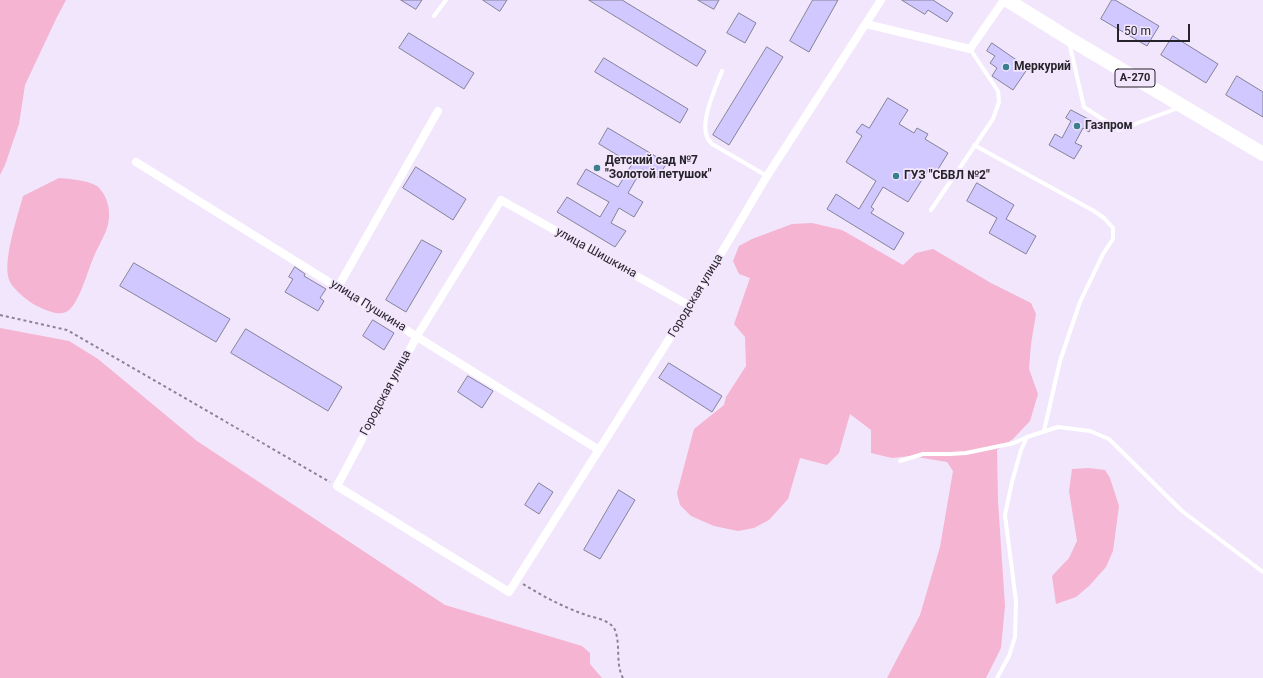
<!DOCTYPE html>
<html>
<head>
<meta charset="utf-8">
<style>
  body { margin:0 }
  #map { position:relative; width:1263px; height:678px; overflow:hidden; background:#f2e6fc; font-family:Roboto,sans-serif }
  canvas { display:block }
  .scale { position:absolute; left:1117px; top:24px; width:73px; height:18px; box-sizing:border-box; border:2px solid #27232b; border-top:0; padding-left:5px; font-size:12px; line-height:14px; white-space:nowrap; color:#27232b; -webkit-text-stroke:3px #f2e6fc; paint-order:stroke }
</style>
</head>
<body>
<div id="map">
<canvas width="1263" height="678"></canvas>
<div class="scale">50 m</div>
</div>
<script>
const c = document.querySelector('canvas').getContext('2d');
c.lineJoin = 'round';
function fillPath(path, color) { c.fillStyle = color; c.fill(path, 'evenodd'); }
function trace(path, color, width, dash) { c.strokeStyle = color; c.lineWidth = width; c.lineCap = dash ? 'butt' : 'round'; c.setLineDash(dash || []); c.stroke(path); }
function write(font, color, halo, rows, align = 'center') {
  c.font = font + ' Roboto,sans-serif'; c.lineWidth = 3.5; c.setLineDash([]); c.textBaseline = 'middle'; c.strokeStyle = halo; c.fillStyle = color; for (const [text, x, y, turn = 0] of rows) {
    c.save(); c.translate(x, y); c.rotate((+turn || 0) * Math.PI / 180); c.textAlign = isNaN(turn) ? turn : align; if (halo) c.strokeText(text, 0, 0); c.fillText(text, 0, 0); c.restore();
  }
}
const green = new Path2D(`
  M 0,0 L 66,0 L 56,19 L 25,85 L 19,124 L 5,165 L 0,175 Z
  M 59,178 C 71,179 86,180 97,186 C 100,188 101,191 103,193 C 110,204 111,218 106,231 C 102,241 96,250 92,261 C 87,273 78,307 66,312 C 57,316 46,310 37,306 C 29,302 14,290 10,282 C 1,264 18,215 23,196 Z
  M 812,223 L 842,230 L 903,265 L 916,253 L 933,249 L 991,283 L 1031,303 L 1036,314 L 1031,344 L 1029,369 L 1038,394 L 1030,421 L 1013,439 L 997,450 L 998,501 L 1005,606 L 1001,648 L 986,678 L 887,678 L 920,615 L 940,547 L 953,471 L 947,462 L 911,456 L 892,458 L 871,453 L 871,430 L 850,414 L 839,453 L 827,465 L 800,458 L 788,499 L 769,520 L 754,528 L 738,531 L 714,526 L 691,516 L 680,505 L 677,493 L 694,429 L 724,405 L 726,397 L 746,366 L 745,337 L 734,324 L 750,278 L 739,274 L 733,261 L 739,246 L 752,239 L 792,224 Z
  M 0,328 L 69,341 L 98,359 L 197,441 L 445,605 L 582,646 L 590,653 L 590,664 L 602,678 L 0,678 Z
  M 1089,468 L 1105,470 L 1110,478 L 1119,506 L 1113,551 L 1106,567 L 1089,586 L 1076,597 L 1056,604 L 1052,576 L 1069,558 L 1077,541 L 1069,491 L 1072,469 Z`);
const building = new Path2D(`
  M 401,0 L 422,0 L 416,9 Z
  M 483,0 L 507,0 L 500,11 Z
  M 589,0 L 622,0 L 706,51 L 697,66 Z
  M 698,0 L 719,0 L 714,9 Z
  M 813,0 L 838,0 L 809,52 L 790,41 Z
  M 902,0 L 933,0 L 953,13 L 947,22 L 928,10 L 925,14 Z
  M 1112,0 L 1115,0 L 1159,26 L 1147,46 L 1101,19 Z
  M 739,13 L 756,23 L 745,43 L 727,33 Z
  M 409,33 L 474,73 L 464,89 L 399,48 Z
  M 1173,36 L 1218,64 L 1206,83 L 1161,55 Z
  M 992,43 L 1028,68 L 1013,90 L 992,76 L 997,68 L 990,63 L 995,56 L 987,51 Z
  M 767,47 L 783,57 L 729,145 L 713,135 Z
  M 604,58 L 688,109 L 680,123 L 595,72 Z
  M 1237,76 L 1263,92 L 1263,117 L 1226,95 Z
  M 888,98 L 908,110 L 899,124 L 914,133 L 917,128 L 928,134 L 925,139 L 948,153 L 937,171 L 930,167 L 908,202 L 883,187 L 871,207 L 874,209 L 871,213 L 904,233 L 894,250 L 827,209 L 836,194 L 859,209 L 876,181 L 846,162 L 862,136 L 856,132 L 862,124 L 869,128 Z
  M 1071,110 L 1094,122 L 1089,132 L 1083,128 L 1075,143 L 1082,146 L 1074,159 L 1049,145 L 1055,134 L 1062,138 L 1071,121 L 1066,118 Z
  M 608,128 L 667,163 L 657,178 L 642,169 L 628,193 L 643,202 L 634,217 L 619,208 L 611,223 L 626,231 L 615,247 L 557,212 L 567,197 L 600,217 L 609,202 L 577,184 L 586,169 L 618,187 L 632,164 L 599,144 Z
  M 416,167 L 466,199 L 453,220 L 403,188 Z
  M 977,183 L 1014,205 L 1006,219 L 1036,236 L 1026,254 L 989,233 L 997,218 L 967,201 Z
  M 422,240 L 442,251 L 406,312 L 386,300 Z
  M 134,263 L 230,319 L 216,342 L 120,286 Z
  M 295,267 L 305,274 L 304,276 L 326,289 L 320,298 L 324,301 L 318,311 L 285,292 L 293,279 L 289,277 Z
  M 373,320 L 394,333 L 384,350 L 363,336 Z
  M 246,329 L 342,387 L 328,411 L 231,353 Z
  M 669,363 L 722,396 L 712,412 L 659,378 Z
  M 468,376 L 493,391 L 482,408 L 458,392 Z
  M 539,483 L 553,492 L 539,514 L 525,505 Z
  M 619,490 L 635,500 L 600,559 L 584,550 Z`);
const path = new Path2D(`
  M 0,315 L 67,330 L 330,482
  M 523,584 C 544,597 565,608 589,616 C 597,618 611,621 615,630 C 621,646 615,663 623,678`);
const lane = new Path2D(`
  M 434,16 L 446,0
  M 1069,42 L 1084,107 L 1119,130 L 1178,108
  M 722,71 C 716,87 700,120 707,137 C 708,139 710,142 712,144 L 767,176
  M 974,145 L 1094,211 L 1104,218 L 1113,228 L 1113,239 L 1103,254 L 1080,302 L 1060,361 L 1044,431
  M 931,210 L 993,119 L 999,102 L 998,91 L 970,49
  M 900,461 L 923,454 L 950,454 L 966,453 L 1014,443 L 1027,437 L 1058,427 L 1090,431 L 1109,439 L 1182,511 L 1263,572
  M 997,678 L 1009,656 L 1015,637 L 1016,601 L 1005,515 L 1012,482 L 1021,450 L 1027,437`);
const street = new Path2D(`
  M 866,24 L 970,49 L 1004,0
  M 136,162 L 599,450
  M 338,287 L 438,111
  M 690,306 L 501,200 L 417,336 L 337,486 L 509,592 L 690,306 L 767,176 L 881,0`);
const highway = new Path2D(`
  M 1007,0 L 1068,38 L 1263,154`);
const markers = [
  [1006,67,4,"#3a7f8d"],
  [1077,126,4,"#3a7f8d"],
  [597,168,4,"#3a7f8d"],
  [896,176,4,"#3a7f8d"]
];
const shields = [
  [1135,78,40]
];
const shieldNames = [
  ["А-270",1135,78]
];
const poiNames = [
  ["Меркурий",1014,67],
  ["Газпром",1085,126],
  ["Детский сад №7",605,161],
  ["\"Золотой петушок\"",605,175],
  ["ГУЗ \"СБВЛ №2\"",904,176]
];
const streetNames = [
  ["улица Шишкина",596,253,29],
  ["Городская улица",696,296,-59],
  ["улица Пушкина",368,306,32],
  ["Городская улица",386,393,-62]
];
fillPath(green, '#f4b4d2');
fillPath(building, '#d0c8fe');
trace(building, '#848297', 1);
trace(path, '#8b8392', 2, [3, 3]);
trace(lane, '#fff', 4);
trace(street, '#fff', 8);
trace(highway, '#fff', 14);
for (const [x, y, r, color] of markers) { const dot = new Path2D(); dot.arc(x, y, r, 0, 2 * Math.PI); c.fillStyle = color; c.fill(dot); trace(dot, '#f2e6fc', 1.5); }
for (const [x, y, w] of shields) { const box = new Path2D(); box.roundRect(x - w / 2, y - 9, w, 18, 3); c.fillStyle = '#f2e6fc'; c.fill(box); trace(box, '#27232b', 1); }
write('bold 11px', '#27232b', null, shieldNames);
write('bold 12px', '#27232b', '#f2e6fc', poiNames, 'left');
write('12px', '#27232b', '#f2e6fc', streetNames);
</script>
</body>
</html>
